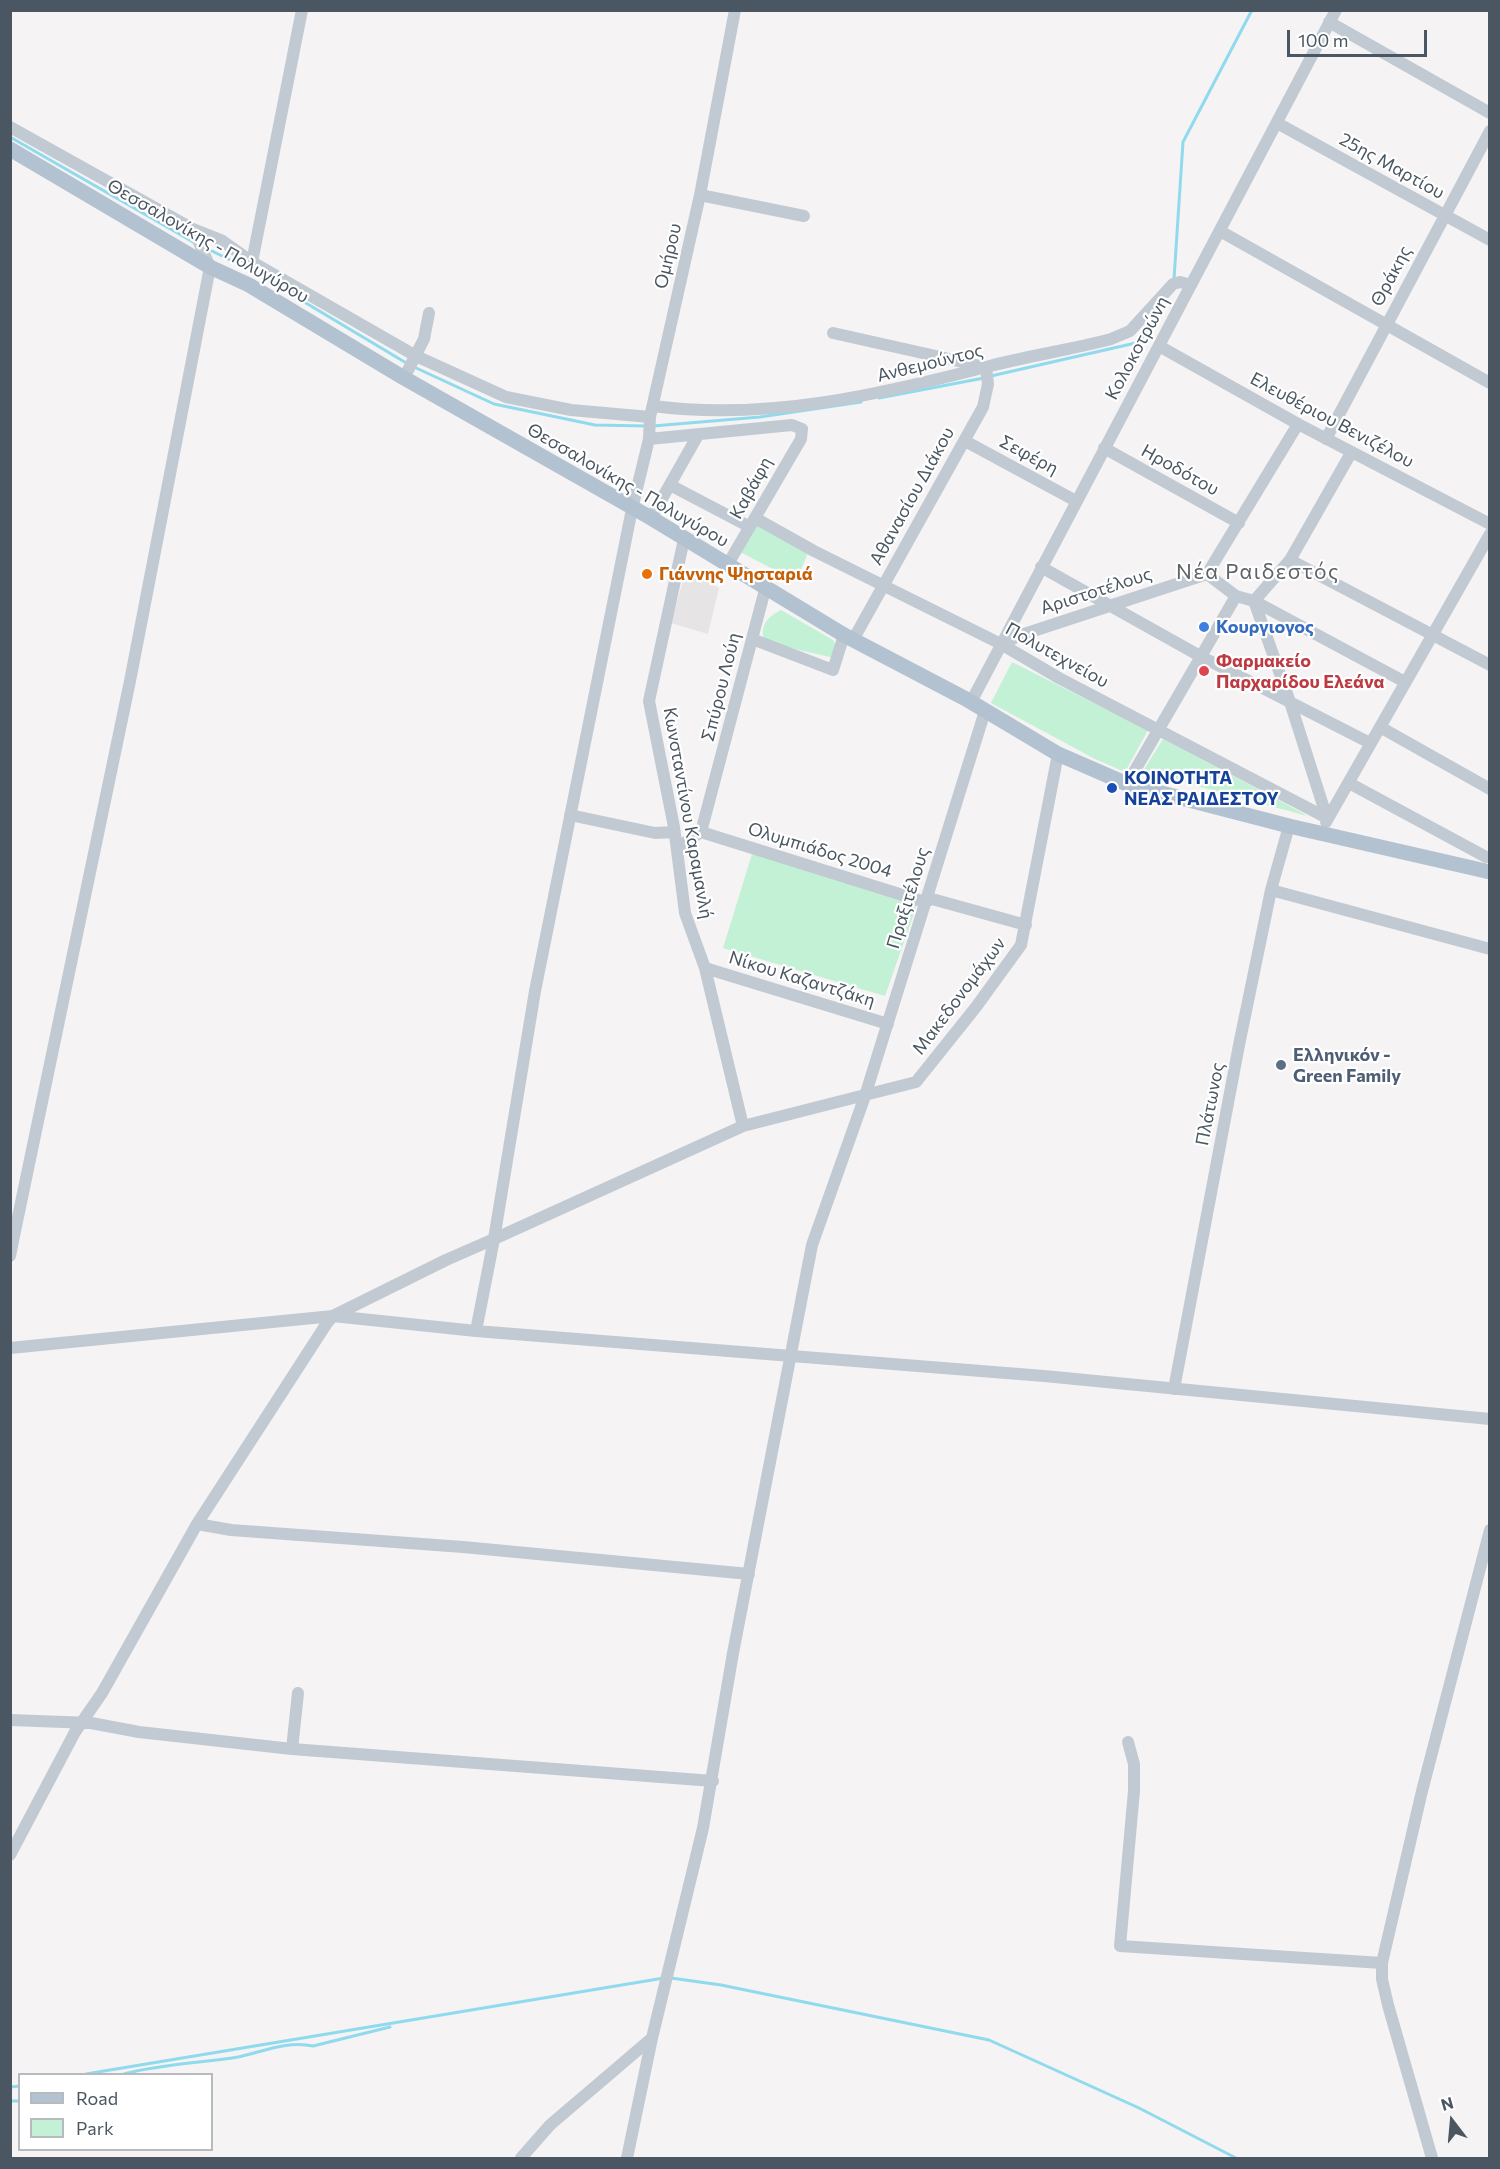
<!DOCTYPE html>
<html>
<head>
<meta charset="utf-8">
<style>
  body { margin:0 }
  #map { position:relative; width:1500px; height:2169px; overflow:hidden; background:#f5f3f3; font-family:Commissioner,sans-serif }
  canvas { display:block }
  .frame { position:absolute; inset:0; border:12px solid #4a5661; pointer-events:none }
  .legend { position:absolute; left:18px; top:2073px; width:195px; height:78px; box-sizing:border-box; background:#fff; border:2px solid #b7bbc0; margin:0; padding:8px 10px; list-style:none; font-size:18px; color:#4a5661 }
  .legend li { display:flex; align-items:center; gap:12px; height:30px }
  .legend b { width:30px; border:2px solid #b7bbc0 }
  .north { position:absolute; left:1422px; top:2091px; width:60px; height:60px; -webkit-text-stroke:4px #fff; paint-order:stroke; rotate:344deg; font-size:16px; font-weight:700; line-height:24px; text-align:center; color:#4a5661 }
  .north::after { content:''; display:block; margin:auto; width:21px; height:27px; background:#4a5661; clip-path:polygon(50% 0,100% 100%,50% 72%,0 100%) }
  .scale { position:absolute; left:1287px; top:30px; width:140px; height:27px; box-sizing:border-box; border:3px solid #4a5661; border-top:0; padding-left:8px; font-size:18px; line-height:21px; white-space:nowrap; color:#4a5661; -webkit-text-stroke:4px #fff; paint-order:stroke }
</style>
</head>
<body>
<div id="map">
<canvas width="1500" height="2169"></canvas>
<div class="frame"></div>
<ul class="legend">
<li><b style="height:8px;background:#b3c2d1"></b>Road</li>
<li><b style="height:16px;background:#c3f1d5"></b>Park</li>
</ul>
<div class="north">N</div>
<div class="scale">100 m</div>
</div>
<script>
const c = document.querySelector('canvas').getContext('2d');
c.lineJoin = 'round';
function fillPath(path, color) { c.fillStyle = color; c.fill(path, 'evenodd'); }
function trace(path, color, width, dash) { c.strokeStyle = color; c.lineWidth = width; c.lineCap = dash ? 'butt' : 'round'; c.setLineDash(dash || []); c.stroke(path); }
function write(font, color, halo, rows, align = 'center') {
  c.font = font + ' Commissioner,sans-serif'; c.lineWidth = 4.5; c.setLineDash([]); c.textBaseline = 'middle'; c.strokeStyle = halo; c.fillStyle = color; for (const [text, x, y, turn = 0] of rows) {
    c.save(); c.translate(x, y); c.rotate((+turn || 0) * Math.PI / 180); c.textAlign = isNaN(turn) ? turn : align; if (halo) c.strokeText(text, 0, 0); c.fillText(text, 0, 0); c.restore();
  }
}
const education = new Path2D(`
  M 686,570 L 719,588 L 708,634 L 671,623 Z`);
const green = new Path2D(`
  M 754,523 L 808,553 L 796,581 L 740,552 Z
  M 781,610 L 833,640 L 837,648 L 834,658 L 765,642 C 758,626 769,616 781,610 Z
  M 1012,662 L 1148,730 L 1125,772 L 1095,759 L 991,703 Z
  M 1163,739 L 1299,811 L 1307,816 L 1143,771 Z
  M 752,854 L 918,902 L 885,996 L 723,948 Z`);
const stream = new Path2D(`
  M 10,137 L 195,243
  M 206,248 L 254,272 L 408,364
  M 1174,279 L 1183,142 L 1252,10
  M 414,367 L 494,404 L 595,425 L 646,426
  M 991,376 L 1140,342 L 1162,304
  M 879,398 L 984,378
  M 653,426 L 760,417 L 861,402
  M 671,1978 L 721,1985 L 989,2040 L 1139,2108 L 1236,2158
  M 86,2074 L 664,1978
  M 124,2074 C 160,2064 201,2063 238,2057 C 262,2052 288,2040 313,2046 L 390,2027
  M 10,2087 L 20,2086
  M 10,2101 L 20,2101`);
const minor = new Path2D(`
  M 1329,22 L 1490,113
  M 1277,123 L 1490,240
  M 10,127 L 193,229 L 221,240 L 252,262 L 416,356 L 506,397 L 571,410 L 650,417
  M 700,195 L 804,216
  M 1220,231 L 1490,383
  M 252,262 L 302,10
  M 833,333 L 985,367
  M 1159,346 L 1298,424 L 1490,524
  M 404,378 L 424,339 L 429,313
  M 653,406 C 766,421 878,395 986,367 C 1027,356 1070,350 1111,339 L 1130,331 L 1173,284 L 1180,282 L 1191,285
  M 649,439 L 792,425 L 802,429 L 801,439 L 728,564
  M 1326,439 L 1490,131
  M 965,441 L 1076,501
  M 1104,448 L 1239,523
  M 670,485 L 750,527
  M 651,518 L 698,435
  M 755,518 L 814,551 L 1001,644 L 1059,678 L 1327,818
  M 684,539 L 649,701 L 674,827 L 685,913 L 705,968 L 743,1126
  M 1290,560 L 1490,665
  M 1041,567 L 1200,656 L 1370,743
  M 1207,574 L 1236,596 L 1254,601 L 1405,682
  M 752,639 L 833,670 L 844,635
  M 853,640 L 983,407 L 988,384 L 986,367
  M 1001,644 L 1021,635 L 1207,574 L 1298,424
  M 971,702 L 1336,10
  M 1380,727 L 1490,789
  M 1058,754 L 1021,945 L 976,1007 L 916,1082 L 743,1126 L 494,1239 L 476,1331 L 1044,1376 L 1490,1419
  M 1349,783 L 1486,857
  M 1127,784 L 1236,596
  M 570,815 L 655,833 L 674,832
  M 1327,818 L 1290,702 L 1254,601 L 1290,560 L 1351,453
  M 1326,822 L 1490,534
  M 701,832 L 766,586
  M 677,848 L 701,832 L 925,902 L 932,899 L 1026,925
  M 1271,890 L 1490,949
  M 705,968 L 888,1024
  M 10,1236 L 14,1236 L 130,681 L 210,267 L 193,229
  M 10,1256 L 14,1236
  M 10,1348 L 333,1316 L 446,1260 L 494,1239 L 535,991 L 632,509 L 649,439 L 650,417 L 700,195 L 735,10
  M 1174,1389 L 1239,1045 L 1271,890 L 1289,826
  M 197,1524 L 231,1530 L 463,1547 L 749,1574
  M 10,1720 L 91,1723 L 139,1732 L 292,1749 L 713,1781
  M 1128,1742 L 1134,1764 L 1134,1791 L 1120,1946 L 1382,1963
  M 292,1749 L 298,1693
  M 10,1855 L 75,1732 L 102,1693 L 197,1524 L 327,1323 L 333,1316 L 476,1331
  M 521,2158 L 550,2125 L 652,2038 L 703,1828 L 733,1653 L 812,1245 L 865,1096 L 985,711
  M 627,2158 L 652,2038
  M 1432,2158 L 1388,2005 L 1382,1979 L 1382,1963 L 1422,1791 L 1490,1530`);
const major = new Path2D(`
  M 10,149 L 210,267 L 249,285 L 404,378 L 651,518 L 844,635 L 966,699 L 1058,754 L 1127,784 L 1289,826 L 1490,872`);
const markers = [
  [647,574,6,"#e8710a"],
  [1204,627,6,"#3f7fe0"],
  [1204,671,6,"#e0444e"],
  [1112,788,6,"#1a4fb4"],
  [1281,1065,6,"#5c6f8a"]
];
const streetNames = [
  ["25ης Μαρτίου",1392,166,29],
  ["Θεσσαλονίκης - Πολυγύρου",208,241,30],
  ["Ομήρου",668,256,-77],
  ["Θράκης",1391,276,-62],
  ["Κολοκοτρώνη",1137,348,-62],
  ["Ανθεμούντος",930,363,-14],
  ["Ελευθέριου Βενιζέλου",1332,420,28],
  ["Σεφέρη",1029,455,28],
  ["Ηροδότου",1180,470,29],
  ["Θεσσαλονίκης - Πολυγύρου",628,485,30],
  ["Καβάφη",751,488,-61],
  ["Αθανασίου Διάκου",912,496,-61],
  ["Αριστοτέλους",1096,591,-18],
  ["Πολυτεχνείου",1057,655,29],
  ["Σπύρου Λούη",721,687,-76],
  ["Κωνσταντίνου Καραμανλή",688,813,80],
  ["Ολυμπιάδος 2004",820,850,17],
  ["Πραξιτέλους",908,898,-73],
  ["Νίκου Καζαντζάκη",802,979,17],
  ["Μακεδονομάχων",959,996,-53],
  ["Πλάτωνος",1210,1104,-79]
];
const foodNames = [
  ["Γιάννης Ψησταριά",659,574]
];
const shopNames = [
  ["Κουργιογος",1216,627]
];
const healthNames = [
  ["Φαρμακείο",1216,661],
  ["Παρχαρίδου Ελεάνα",1216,682]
];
const transitNames = [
  ["ΚΟΙΝΟΤΗΤΑ",1124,778],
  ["ΝΕΑΣ ΡΑΙΔΕΣΤΟΥ",1124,799]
];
const serviceNames = [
  ["Ελληνικόν -",1293,1055],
  ["Green Family",1293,1076]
];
const quarterNames = [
  ["Νέα Ραιδεστός",1258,572]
];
fillPath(education, '#e6e4e5');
fillPath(green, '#c3f1d5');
trace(stream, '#90daee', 3);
trace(minor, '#c1cad2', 12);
trace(major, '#b3c2d1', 15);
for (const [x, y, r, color] of markers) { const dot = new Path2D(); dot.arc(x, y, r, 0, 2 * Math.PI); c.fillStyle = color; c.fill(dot); trace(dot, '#fff', 2); }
write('18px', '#4a5661', '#fff', streetNames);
write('bold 18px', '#c56008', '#fff', foodNames, 'left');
write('bold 18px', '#366cbe', '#fff', shopNames, 'left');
write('bold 18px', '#be3a42', '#fff', healthNames, 'left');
write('bold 18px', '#164399', '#fff', transitNames, 'left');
write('bold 18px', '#4e5e75', '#fff', serviceNames, 'left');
c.letterSpacing = '1.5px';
write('21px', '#5f6368', '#fff', quarterNames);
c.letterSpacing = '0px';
</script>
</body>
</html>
